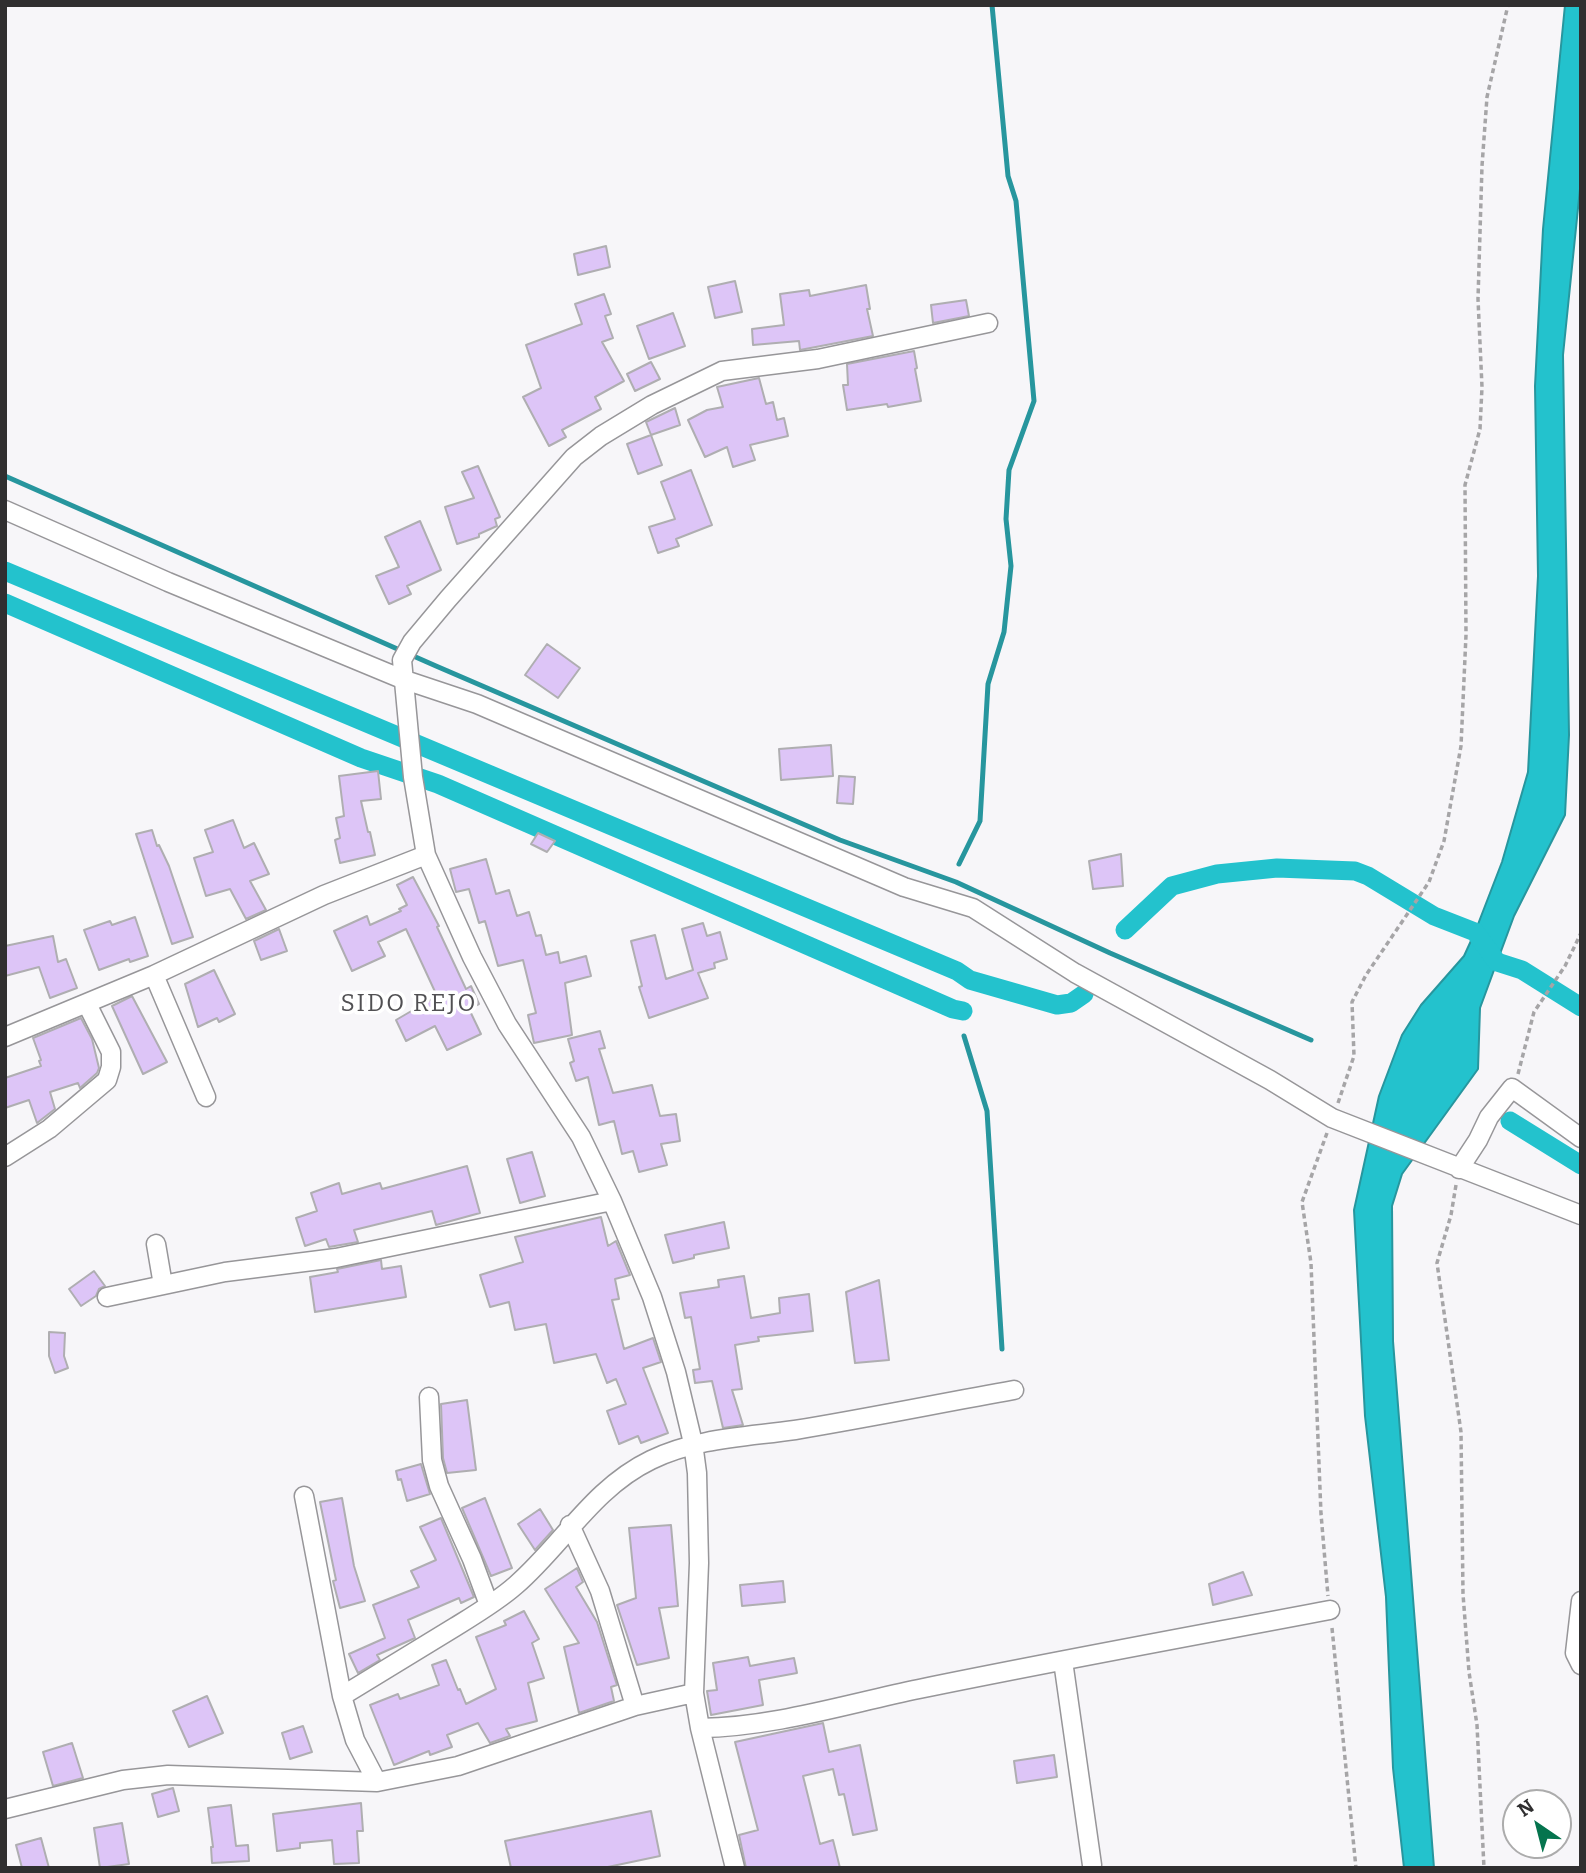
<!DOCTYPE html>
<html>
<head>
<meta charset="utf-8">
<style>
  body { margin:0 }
  #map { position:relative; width:1586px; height:1873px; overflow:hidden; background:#f7f6f9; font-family:Bitter,serif }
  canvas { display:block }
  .frame { position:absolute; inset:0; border:7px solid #302f30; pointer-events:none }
  .north { position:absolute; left:1502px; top:1789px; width:70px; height:70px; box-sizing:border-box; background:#fff; border:2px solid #acacac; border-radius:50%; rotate:325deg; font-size:19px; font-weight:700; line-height:28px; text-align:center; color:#302f30 }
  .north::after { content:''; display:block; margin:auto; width:24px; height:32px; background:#05744e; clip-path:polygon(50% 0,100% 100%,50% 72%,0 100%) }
</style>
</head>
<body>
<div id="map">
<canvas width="1586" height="1873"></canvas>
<div class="frame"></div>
<div class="north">N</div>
</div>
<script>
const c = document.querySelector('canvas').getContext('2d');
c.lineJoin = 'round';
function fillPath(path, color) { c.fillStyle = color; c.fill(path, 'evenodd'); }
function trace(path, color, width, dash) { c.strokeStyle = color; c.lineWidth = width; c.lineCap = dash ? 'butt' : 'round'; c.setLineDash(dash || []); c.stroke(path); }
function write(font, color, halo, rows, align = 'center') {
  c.font = font + ' Bitter,serif'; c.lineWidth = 7; c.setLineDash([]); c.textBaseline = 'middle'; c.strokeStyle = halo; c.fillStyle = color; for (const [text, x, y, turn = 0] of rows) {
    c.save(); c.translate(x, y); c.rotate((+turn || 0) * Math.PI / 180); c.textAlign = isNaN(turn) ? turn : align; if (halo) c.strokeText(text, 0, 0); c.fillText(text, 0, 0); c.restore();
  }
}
const water = new Path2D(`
  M 1565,5 L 1581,5 L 1581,179 L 1563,355 L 1569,735 L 1565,815 L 1514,916 L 1480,1008 L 1478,1069 L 1402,1174 L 1392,1206 L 1393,1341 L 1434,1868 L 1404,1868 L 1393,1768 L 1386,1597 L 1365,1416 L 1354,1210 L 1379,1096 L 1402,1035 L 1421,1005 L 1464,956 L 1475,932 L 1502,862 L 1528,772 L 1538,576 L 1535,386 L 1543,229 Z`);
const stream = new Path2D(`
  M 5,476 L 436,666 L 840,840 L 956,882 L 1110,953 L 1311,1040
  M 959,864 L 980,821 L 988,684 L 1004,632 L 1011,566 L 1006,519 L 1009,470 L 1034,401 L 1016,201 L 1008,176 L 992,5
  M 964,1036 L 987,1111 L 1002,1349`);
const canal = new Path2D(`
  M 5,571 L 957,971 L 970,980 L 1057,1005 L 1071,1003 L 1084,994
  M 5,603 L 361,758 L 438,784 L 953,1009 L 963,1011
  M 1125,930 L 1172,886 L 1217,874 L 1277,868 L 1355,871 L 1368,876 L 1434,916 L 1475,932 L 1497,962 L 1522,970 L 1581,1007
  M 1510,1121 L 1581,1165`);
const building = new Path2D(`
  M 606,246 L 610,267 L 578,275 L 574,254 Z
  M 735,281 L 742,312 L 715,318 L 708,287 Z
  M 866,285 L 870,309 L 867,309 L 873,336 L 800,350 L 799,341 L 753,345 L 752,329 L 784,325 L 780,294 L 809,290 L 810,296 Z
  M 604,294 L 611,314 L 605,316 L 613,338 L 602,342 L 624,381 L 595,397 L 601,409 L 562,430 L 566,437 L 549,446 L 523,397 L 541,388 L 526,345 L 582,324 L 575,304 Z
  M 966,300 L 969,316 L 933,323 L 931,305 Z
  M 673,313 L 685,346 L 649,359 L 637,326 Z
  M 914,351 L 917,368 L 915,369 L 921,401 L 888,407 L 887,404 L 847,410 L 843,385 L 848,385 L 847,364 Z
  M 651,362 L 660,379 L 635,391 L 627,374 Z
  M 759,378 L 766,404 L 773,402 L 777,420 L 784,418 L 788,436 L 750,445 L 755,460 L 733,467 L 727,447 L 705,457 L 688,420 L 707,410 L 723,407 L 717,387 Z
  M 675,408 L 680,425 L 651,435 L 646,422 Z
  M 651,435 L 662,465 L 638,474 L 627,444 Z
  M 478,466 L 500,517 L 495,519 L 497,526 L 479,534 L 479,537 L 457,544 L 445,507 L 474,498 L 462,472 Z
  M 691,470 L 712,525 L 676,539 L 679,546 L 658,553 L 649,527 L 675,519 L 661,482 Z
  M 420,521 L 441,570 L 407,586 L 411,594 L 389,604 L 376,576 L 399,567 L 385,537 Z
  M 547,644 L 580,668 L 558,698 L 525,675 Z
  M 831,745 L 833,776 L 781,780 L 779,749 Z
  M 378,771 L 381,799 L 361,801 L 368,832 L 370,832 L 375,855 L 340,863 L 335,840 L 340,838 L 336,818 L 344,816 L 339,776 Z
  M 839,776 L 855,777 L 853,804 L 837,803 Z
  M 233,820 L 244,848 L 254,843 L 269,874 L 250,881 L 266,910 L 246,919 L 230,889 L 206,896 L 194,858 L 213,852 L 205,830 Z
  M 152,830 L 157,846 L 159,845 L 169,866 L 193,937 L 172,944 L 136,834 Z
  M 538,833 L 555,841 L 547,852 L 531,844 Z
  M 1121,854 L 1123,886 L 1093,889 L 1089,861 Z
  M 486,859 L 496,894 L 509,890 L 517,916 L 529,912 L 536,936 L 541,935 L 546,955 L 558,952 L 560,963 L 586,956 L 591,976 L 565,983 L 572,1035 L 534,1043 L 528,1015 L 536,1013 L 523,960 L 498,966 L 485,921 L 479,923 L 469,889 L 456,892 L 450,869 Z
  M 413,877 L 439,926 L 437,927 L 466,989 L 471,986 L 479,1004 L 469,1009 L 481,1034 L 447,1050 L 435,1026 L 406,1041 L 396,1020 L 437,996 L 406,929 L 378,942 L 385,956 L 352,971 L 334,931 L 367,916 L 370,925 L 401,911 L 399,909 L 407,905 L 397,885 Z
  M 135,917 L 148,956 L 130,962 L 129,959 L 99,970 L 84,930 L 110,921 L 112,925 Z
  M 703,923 L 707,936 L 720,932 L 727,959 L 714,963 L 715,968 L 698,973 L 708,998 L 649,1018 L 639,987 L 642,986 L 631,941 L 655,935 L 666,979 L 693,970 L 682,929 Z
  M 279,929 L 287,951 L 261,960 L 254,941 Z
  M 53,936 L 58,962 L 66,959 L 77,988 L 50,998 L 39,967 L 5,976 L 5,946 Z
  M 214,970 L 235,1014 L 219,1022 L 217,1018 L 198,1027 L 185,984 Z
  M 132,996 L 167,1062 L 143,1074 L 112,1006 Z
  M 81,1018 L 92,1039 L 99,1068 L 97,1073 L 80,1088 L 78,1083 L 50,1092 L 55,1109 L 37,1123 L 29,1100 L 5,1108 L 5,1078 L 41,1066 L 39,1061 L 41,1060 L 33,1038 Z
  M 600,1031 L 605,1048 L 599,1049 L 613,1093 L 652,1085 L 660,1116 L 676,1114 L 680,1141 L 661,1144 L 667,1165 L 639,1172 L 633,1151 L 622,1154 L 614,1121 L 599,1125 L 588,1077 L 576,1081 L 570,1063 L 574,1061 L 568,1039 Z
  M 532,1152 L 545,1196 L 520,1203 L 507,1159 Z
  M 467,1166 L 480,1213 L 436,1225 L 432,1211 L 354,1230 L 358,1242 L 329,1247 L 326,1239 L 305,1246 L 296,1218 L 317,1211 L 311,1193 L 339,1183 L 342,1194 L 380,1183 L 382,1189 Z
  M 601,1217 L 608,1246 L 616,1241 L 630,1275 L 615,1279 L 619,1299 L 612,1300 L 624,1349 L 653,1338 L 661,1362 L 643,1368 L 668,1433 L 641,1443 L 638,1436 L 619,1444 L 607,1411 L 626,1404 L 616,1379 L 607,1383 L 596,1354 L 554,1363 L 546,1324 L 515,1330 L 509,1302 L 490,1307 L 480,1275 L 523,1262 L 515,1237 Z
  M 724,1222 L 729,1248 L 694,1255 L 694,1258 L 673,1263 L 665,1235 Z
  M 381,1260 L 382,1269 L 401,1266 L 406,1297 L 315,1312 L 310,1277 L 338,1272 L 337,1269 Z
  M 94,1271 L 105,1286 L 99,1289 L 96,1296 L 81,1306 L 69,1289 Z
  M 744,1276 L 751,1318 L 780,1313 L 779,1298 L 809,1294 L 813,1331 L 758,1337 L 759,1341 L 735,1345 L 742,1389 L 732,1390 L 743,1425 L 723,1428 L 712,1381 L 695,1383 L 693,1370 L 700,1369 L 691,1317 L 685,1318 L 680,1293 L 719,1287 L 718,1280 Z
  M 879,1280 L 889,1360 L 855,1363 L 846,1292 Z
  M 49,1332 L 65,1333 L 64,1356 L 68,1368 L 55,1373 L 49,1356 Z
  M 467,1400 L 476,1470 L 447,1473 L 443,1458 L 441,1404 Z
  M 421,1464 L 430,1494 L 407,1501 L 401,1479 L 398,1480 L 396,1471 Z
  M 342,1498 L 354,1566 L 365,1601 L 340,1608 L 333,1581 L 336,1580 L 320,1502 Z
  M 485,1498 L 512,1568 L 491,1576 L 462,1508 Z
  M 540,1509 L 553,1530 L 535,1550 L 518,1524 Z
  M 441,1518 L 474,1597 L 461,1603 L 459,1598 L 408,1620 L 415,1638 L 377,1655 L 380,1660 L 358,1673 L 349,1654 L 385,1638 L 373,1605 L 419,1587 L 411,1571 L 436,1560 L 420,1527 Z
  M 671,1525 L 678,1606 L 659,1608 L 669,1658 L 637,1665 L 617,1605 L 636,1598 L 629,1528 Z
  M 577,1568 L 583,1582 L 576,1587 L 597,1622 L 617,1685 L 611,1687 L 614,1701 L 579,1713 L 564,1647 L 579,1643 L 545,1589 Z
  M 1243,1572 L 1252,1595 L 1213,1605 L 1209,1584 Z
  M 783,1581 L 785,1602 L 742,1606 L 740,1585 Z
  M 524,1611 L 539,1639 L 532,1643 L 544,1678 L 528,1683 L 537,1721 L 506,1729 L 510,1736 L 490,1743 L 478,1723 L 447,1735 L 452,1747 L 430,1755 L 429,1751 L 394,1765 L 370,1705 L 398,1694 L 400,1699 L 439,1685 L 432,1665 L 446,1660 L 458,1690 L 460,1689 L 466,1704 L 496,1689 L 476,1637 L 506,1625 L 504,1621 Z
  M 748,1657 L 750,1666 L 794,1658 L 797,1673 L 759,1680 L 763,1705 L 711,1715 L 707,1691 L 717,1690 L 713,1663 Z
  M 207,1696 L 223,1733 L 189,1747 L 173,1711 Z
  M 823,1723 L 829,1752 L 860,1745 L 877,1830 L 853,1835 L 844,1794 L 839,1795 L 833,1769 L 803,1776 L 820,1844 L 833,1840 L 840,1868 L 746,1868 L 739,1835 L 758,1830 L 735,1742 Z
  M 303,1726 L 312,1752 L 290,1759 L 282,1733 Z
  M 72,1743 L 83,1778 L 53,1786 L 43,1752 Z
  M 1054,1755 L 1057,1777 L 1017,1783 L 1014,1761 Z
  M 173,1788 L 179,1811 L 158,1817 L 152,1794 Z
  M 361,1803 L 363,1831 L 357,1831 L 359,1863 L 334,1864 L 332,1840 L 300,1843 L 300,1848 L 277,1851 L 273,1814 Z
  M 231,1805 L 236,1846 L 248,1845 L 249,1861 L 212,1863 L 211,1847 L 213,1847 L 208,1808 Z
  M 651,1811 L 660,1856 L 603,1868 L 511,1868 L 505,1841 Z
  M 122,1823 L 129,1864 L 100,1868 L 94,1828 Z
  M 41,1838 L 49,1868 L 22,1868 L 16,1845 Z`);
const path = new Path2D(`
  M 1518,1074 L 1534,1012 L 1565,966 L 1581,933
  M 1338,1103 L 1354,1056 L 1352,1002 L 1366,975 L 1429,882 L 1444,841 L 1461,746 L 1466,635 L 1465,485 L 1480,429 L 1482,387 L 1478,299 L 1482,166 L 1487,97 L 1508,5
  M 1327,1133 L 1302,1202 L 1311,1263 L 1321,1514 L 1328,1596
  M 1456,1185 L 1451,1215 L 1437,1263 L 1461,1432 L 1463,1594 L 1469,1672 L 1477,1725 L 1484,1868
  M 1332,1628 L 1356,1868`);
const minor = new Path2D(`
  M 5,510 L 168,582 L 402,679 L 477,704 L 904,887 L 973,908 L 1075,973 L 1270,1080 L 1332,1118 L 1581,1215
  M 154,975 L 206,1097
  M 5,1037 L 154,975 L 324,895 L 426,855
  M 5,1157 L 49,1129 L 107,1080 L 111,1067 L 111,1052 L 87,1004
  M 1459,1169 L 1478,1140 L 1489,1117 L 1512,1088 L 1581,1138
  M 156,1244 L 163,1285
  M 107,1297 L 225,1272 L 336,1258 L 612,1201
  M 429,1397 L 432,1460 L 439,1486 L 472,1559 L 489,1605
  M 304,1496 L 342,1696 L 355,1740 L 377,1782
  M 570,1525 L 600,1591 L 635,1706
  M 1581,1601 L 1575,1653 L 1581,1665
  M 1063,1661 L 1092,1865
  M 342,1696 C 380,1673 418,1650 455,1627 C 476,1614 498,1601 516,1585 C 563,1544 593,1488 651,1460 C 696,1438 746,1437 795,1430 C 868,1418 941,1403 1014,1390
  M 700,1728 C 774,1727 846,1704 919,1689 C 1055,1661 1193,1636 1330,1610
  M 5,1809 L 123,1780 L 168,1775 L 377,1782 L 458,1766 L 635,1706 L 694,1693
  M 735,1868 L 700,1728 L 694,1693 L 699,1563 L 697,1473 L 693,1443 L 676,1372 L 652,1297 L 612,1201 L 581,1137 L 507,1024 L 472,957 L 426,855 L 413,777 L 402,660 L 412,642 L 448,599 L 574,457 L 601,436 L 652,405 L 722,371 L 818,359 L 988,323`);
const quarterNames = [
  ["SIDO REJO",409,1004]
];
fillPath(water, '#23c2cd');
trace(water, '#27969e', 2);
trace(stream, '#27969e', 5);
trace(canal, '#23c2cd', 19);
fillPath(building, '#ddc5f7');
trace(building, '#afaeb1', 2);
trace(minor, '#979699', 21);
trace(path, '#a6a5a7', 3.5, [5, 3.5]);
trace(minor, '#fff', 18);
c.letterSpacing = '2px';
write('24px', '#515053', '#fff', quarterNames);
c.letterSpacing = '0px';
</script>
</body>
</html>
